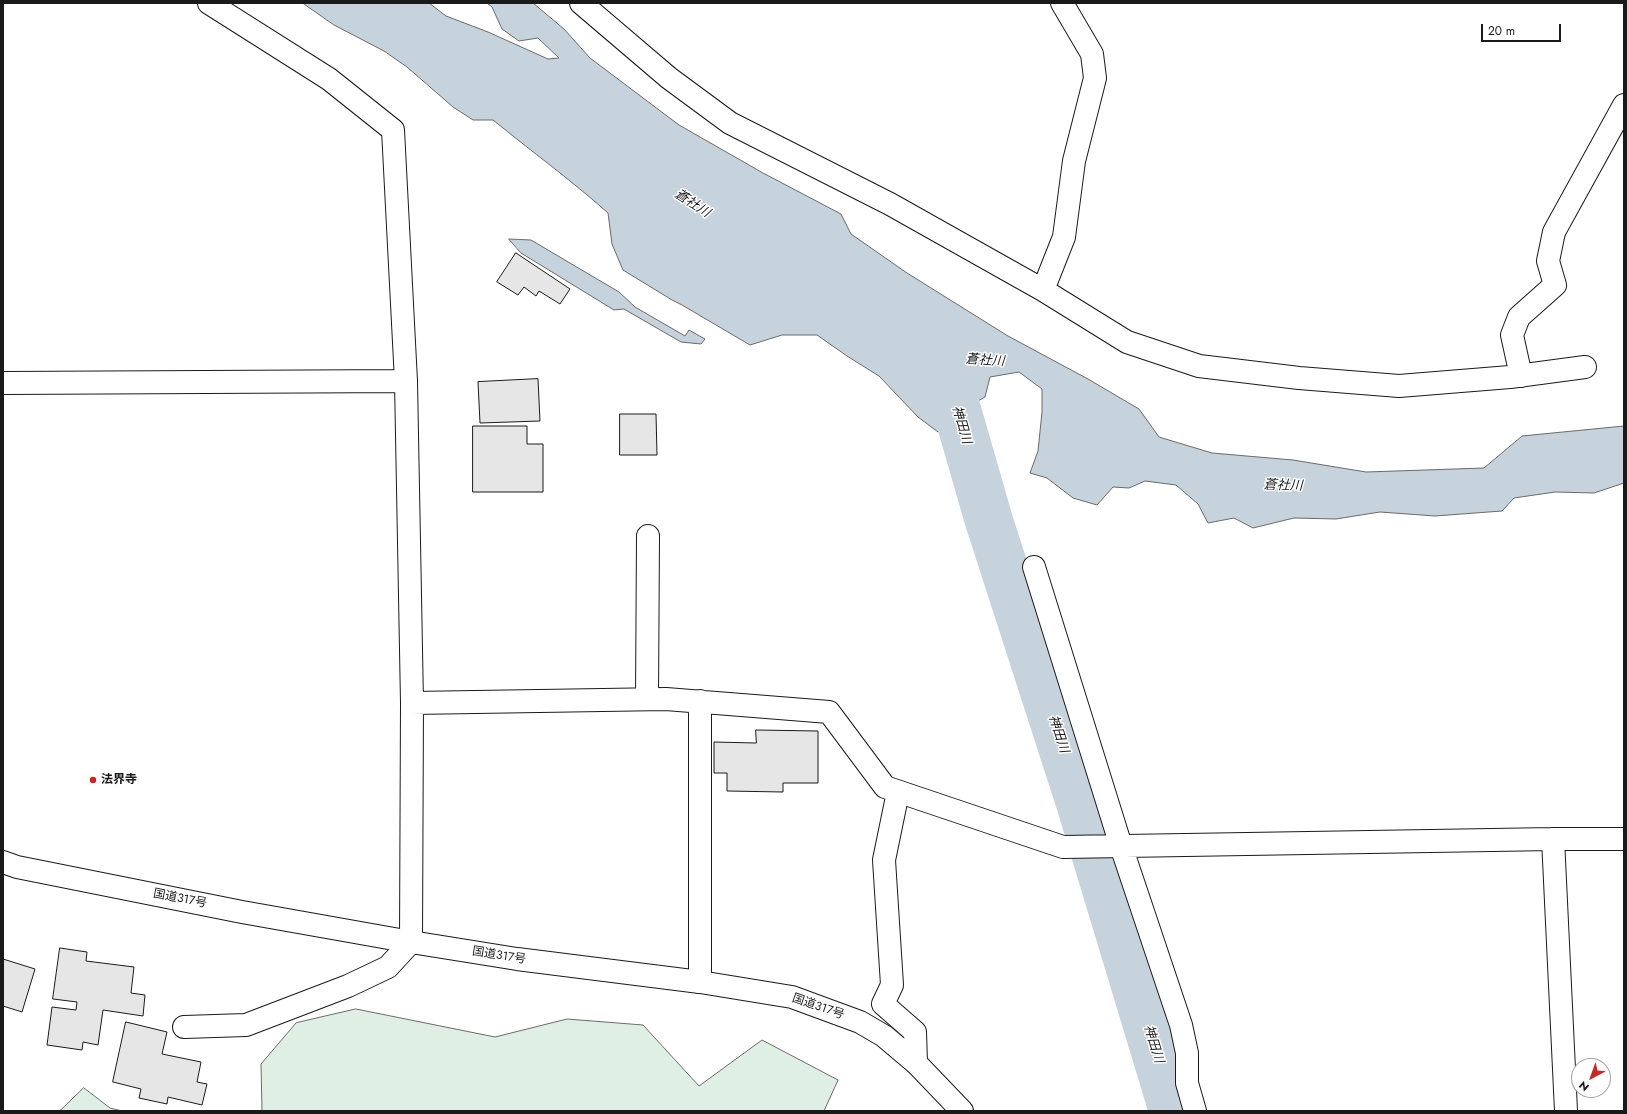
<!DOCTYPE html>
<html>
<head>
<meta charset="utf-8">
<style>
  body { margin:0 }
  #map { position:relative; width:1627px; height:1114px; overflow:hidden; background:#fff; font-family:Jost,sans-serif }
  canvas { display:block }
  .frame { position:absolute; inset:0; border:4px solid #1a1a1a; pointer-events:none }
  .north { position:absolute; left:1571px; top:1058px; width:40px; height:40px; box-sizing:border-box; background:#fff; border:1px solid #a3a3a3; border-radius:50%; rotate:221deg; font-size:11px; font-weight:700; line-height:16px; text-align:center; color:#1a1a1a }
  .north::after { content:''; display:block; margin:auto; width:14px; height:18px; background:#c62828; clip-path:polygon(50% 0,100% 100%,50% 72%,0 100%) }
  .scale { position:absolute; left:1481px; top:24px; width:80px; height:18px; box-sizing:border-box; border:2px solid #1a1a1a; border-top:0; padding-left:5px; font-size:12px; line-height:14px; white-space:nowrap; color:#1a1a1a; -webkit-text-stroke:3px #fff; paint-order:stroke }
</style>
</head>
<body>
<div id="map">
<canvas width="1627" height="1114"></canvas>
<div class="frame"></div>
<div class="north">N</div>
<div class="scale">20 m</div>
</div>
<script>
const c = document.querySelector('canvas').getContext('2d');
c.lineJoin = 'round';
function fillPath(path, color) { c.fillStyle = color; c.fill(path, 'evenodd'); }
function trace(path, color, width, dash) { c.strokeStyle = color; c.lineWidth = width; c.lineCap = dash ? 'butt' : 'round'; c.setLineDash(dash || []); c.stroke(path); }
function write(font, color, halo, rows, align = 'center') {
  c.font = font + ' Jost,"Noto Sans JP",sans-serif'; c.lineWidth = 3; c.setLineDash([]); c.textBaseline = 'middle'; c.strokeStyle = halo; c.fillStyle = color; for (const [text, x, y, turn = 0] of rows) {
    c.save(); c.translate(x, y); c.rotate((+turn || 0) * Math.PI / 180); c.textAlign = isNaN(turn) ? turn : align; if (halo) c.strokeText(text, 0, 0); c.fillText(text, 0, 0); c.restore();
  }
}
const green = new Path2D(`
  M 356,1009 L 495,1037 L 567,1019 L 643,1025 L 699,1086 L 762,1040 L 838,1080 L 824,1111 L 262,1111 L 261,1064 L 296,1023 Z
  M 84,1088 L 110,1108 L 122,1111 L 60,1111 Z`);
const water = new Path2D(`
  M 303,3 L 429,3 L 446,16 L 488,32 L 548,59 L 559,58 L 538,38 L 519,41 L 502,29 L 492,7 L 487,3 L 533,3 L 564,29 L 590,58 L 679,125 L 763,173 L 841,214 L 851,234 L 907,273 L 1008,336 L 1088,379 L 1139,409 L 1159,437 L 1212,453 L 1293,460 L 1366,472 L 1484,468 L 1522,436 L 1624,426 L 1624,483 L 1594,493 L 1555,492 L 1514,498 L 1502,511 L 1435,516 L 1380,512 L 1336,519 L 1294,518 L 1253,528 L 1234,518 L 1208,523 L 1198,504 L 1176,485 L 1145,481 L 1129,488 L 1113,487 L 1097,505 L 1073,498 L 1047,478 L 1030,473 L 1038,451 L 1042,412 L 1042,389 L 1019,372 L 990,377 L 985,397 L 944,420 L 938,432 L 918,417 L 879,376 L 847,356 L 817,335 L 782,335 L 750,345 L 682,305 L 672,300 L 623,270 L 612,244 L 608,213 C 571,180 531,151 493,120 L 473,120 L 453,107 L 407,67 L 384,51 L 334,25 Z
  M 509,239 L 531,240 L 619,292 L 635,307 L 685,336 L 689,330 L 705,339 L 701,344 L 681,342 L 624,309 L 614,310 L 521,253 Z`);
const river = new Path2D(`
  M 942,358 L 989,521 L 1080,803 L 1173,1111`);
const building = new Path2D(`
  M 516,253 L 570,289 L 560,304 L 539,291 L 536,296 L 524,287 L 518,295 L 497,282 Z
  M 538,379 L 540,421 L 480,423 L 478,382 Z
  M 620,414 L 656,414 L 657,455 L 620,455 Z
  M 473,426 L 527,426 L 527,444 L 543,444 L 543,492 L 473,492 Z
  M 756,730 L 818,731 L 818,783 L 783,783 L 783,792 L 727,791 L 727,773 L 714,773 L 714,742 L 756,743 Z
  M 60,948 L 87,952 L 86,961 L 134,967 L 131,993 L 145,995 L 143,1016 L 103,1010 L 98,1045 L 83,1042 L 82,1050 L 47,1045 L 52,1007 L 76,1010 L 77,1002 L 53,999 Z
  M 3,959 L 35,969 L 22,1012 L 3,1006 Z
  M 126,1022 L 167,1032 L 162,1054 L 201,1062 L 197,1082 L 207,1084 L 202,1105 L 168,1097 L 167,1104 L 139,1098 L 141,1089 L 113,1082 Z`);
const minor = new Path2D(`
  M 581,3 L 669,78 L 730,123 L 890,204 L 1043,290 L 1064,237 L 1074,161 L 1095,78 L 1092,54 L 1062,3
  M 1043,290 L 1127,342 L 1199,366 L 1299,378 L 1399,386 L 1510,377 L 1585,367
  M 1521,376 L 1512,335 L 1519,317 L 1555,285 L 1548,261 L 1554,232 L 1624,105
  M 3,383 L 406,381
  M 1034,567 L 1121,846 L 1181,1025 L 1187,1053 L 1187,1083 L 1195,1111
  M 647,699 L 648,536
  M 700,701 L 700,982
  M 412,703 L 666,699 L 829,712 L 885,787 L 1063,847 L 1553,839 L 1624,839
  M 898,792 L 884,860 L 892,985 L 883,1004 L 915,1032 L 916,1063
  M 1553,839 L 1566,1111
  M 184,1027 L 246,1025 L 348,986 L 388,967 L 411,942 L 412,703 L 406,381 L 393,130 L 329,79 L 209,3`);
const trunk = new Path2D(`
  M 3,862 L 17,867 L 242,912 L 411,942 L 517,959 L 700,982 L 792,997 L 860,1022 L 884,1036 L 916,1063 L 962,1111`);
const markers = [
  [93,780,4,"#c62828"]
];
const poiNames = [
  ["法界寺",101,780]
];
const streetNames = [
  ["国道317号",180,899,11],
  ["国道317号",499,956,9],
  ["国道317号",818,1007,19]
];
const waterNames = [
  ["蒼社川",692,204,33],
  ["蒼社川",985,361,4],
  ["神田川",961,425,74],
  ["蒼社川",1283,486,2],
  ["神田川",1058,734,72],
  ["神田川",1153,1044,73]
];
fillPath(green, '#e0efe3');
trace(green, '#6a6a6a', 1);
fillPath(water, '#c6d2dc');
trace(water, '#6a6a6a', 1);
trace(river, '#c6d2dc', 48);
fillPath(building, '#e6e6e6');
trace(building, '#1a1a1a', 1);
trace(minor, '#1a1a1a', 24);
trace(trunk, '#1a1a1a', 24);
trace(minor, '#fff', 22);
trace(trunk, '#fff', 22);
for (const [x, y, r, color] of markers) { const dot = new Path2D(); dot.arc(x, y, r, 0, 2 * Math.PI); c.fillStyle = color; c.fill(dot); trace(dot, '#fff', 1.5); }
write('bold 12px', '#1a1a1a', '#fff', poiNames, 'left');
write('12px', '#1a1a1a', '#fff', streetNames);
write('italic 13px', '#1a1a1a', '#fff', waterNames);
</script>
</body>
</html>
